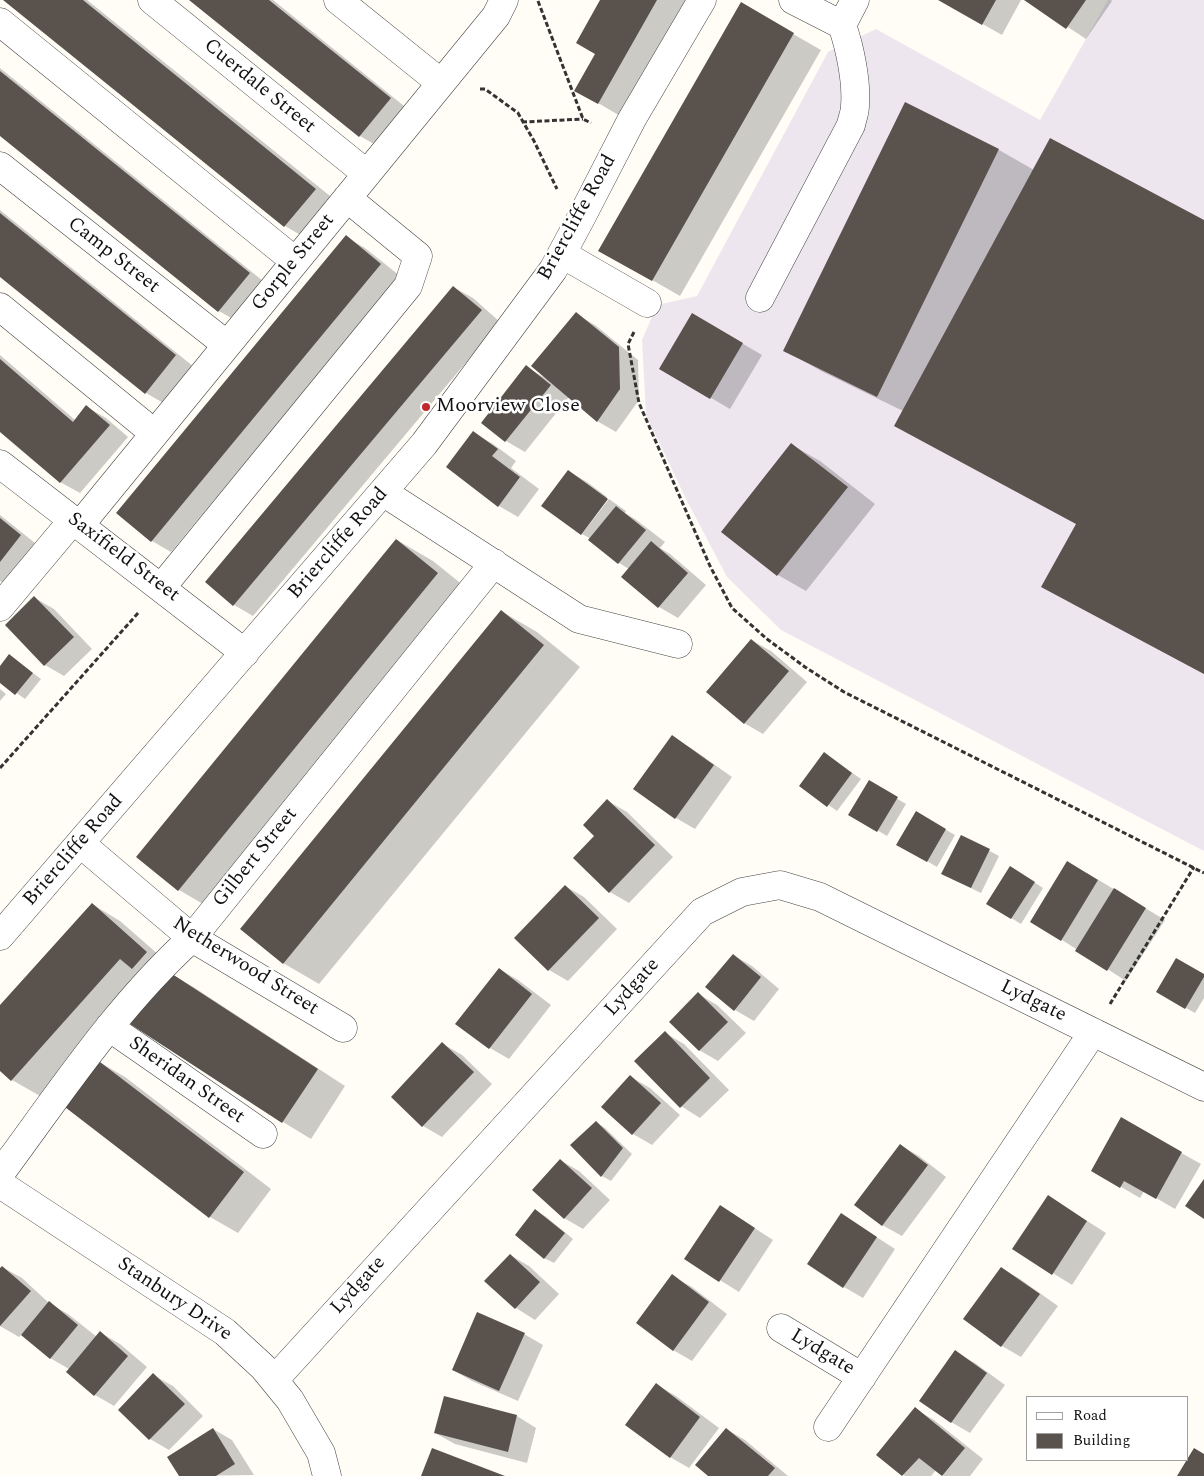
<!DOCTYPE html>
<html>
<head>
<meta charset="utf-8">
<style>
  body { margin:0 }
  #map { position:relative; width:1204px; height:1476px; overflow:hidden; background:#fffdf5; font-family:Spectral,serif }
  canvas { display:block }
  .legend { position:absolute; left:1026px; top:1396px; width:162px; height:65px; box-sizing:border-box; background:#fff; border:1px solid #a0a0a0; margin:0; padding:6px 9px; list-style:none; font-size:15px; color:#111 }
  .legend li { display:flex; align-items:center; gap:10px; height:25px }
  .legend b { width:25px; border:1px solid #a0a0a0 }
</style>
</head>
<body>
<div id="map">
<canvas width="1204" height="1476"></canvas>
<ul class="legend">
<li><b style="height:6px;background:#fff"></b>Road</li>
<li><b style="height:14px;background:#5a524d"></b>Building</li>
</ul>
</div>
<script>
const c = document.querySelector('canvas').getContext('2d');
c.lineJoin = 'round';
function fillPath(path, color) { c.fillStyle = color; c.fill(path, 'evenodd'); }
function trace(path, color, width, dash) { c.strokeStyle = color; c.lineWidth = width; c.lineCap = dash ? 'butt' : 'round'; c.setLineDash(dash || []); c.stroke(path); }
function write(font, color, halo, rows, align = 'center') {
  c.font = font + ' Spectral,serif'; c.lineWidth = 5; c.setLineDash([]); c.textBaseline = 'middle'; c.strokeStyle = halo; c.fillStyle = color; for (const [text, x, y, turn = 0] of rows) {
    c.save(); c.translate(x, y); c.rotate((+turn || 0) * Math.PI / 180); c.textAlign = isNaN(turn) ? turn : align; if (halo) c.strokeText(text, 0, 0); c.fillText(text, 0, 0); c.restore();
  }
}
const industrial = new Path2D(`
  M 1108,0 L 1204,0 L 1204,851 L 781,630 L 727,577 L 686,499 L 646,415 L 642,340 L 657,305 L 697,296 L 828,52 L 876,29 L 1040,120 Z`);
const shadow = new Path2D(`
  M 5,0 L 87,0 L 335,200 L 304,237 L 285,226 Z
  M 191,0 L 273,0 L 409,110 L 379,147 L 360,136 Z
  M 601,0 L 695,0 L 627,120 L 576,90 L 597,54 Z
  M 940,0 L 1021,0 L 1002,35 Z
  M 1027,0 L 1111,0 L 1112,1 L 1086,39 Z
  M 741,4 L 821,50 L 680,296 L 600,250 Z
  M 0,68 L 268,285 L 238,322 L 219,311 L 0,134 Z
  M 999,150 L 1034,170 L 1204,222 L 1204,674 L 1071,603 L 1077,524 L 903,411 L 821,371 L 785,350 Z
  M 0,210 L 194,367 L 165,404 L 146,393 L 0,276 Z
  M 346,237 L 365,248 L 400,276 L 171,552 L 152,541 L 118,513 Z
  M 453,287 L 473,298 L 500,322 L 253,616 L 234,605 L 206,582 Z
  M 576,314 L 595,325 L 638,360 L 639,400 L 616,432 L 597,421 L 569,397 L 525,452 L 506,441 L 482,422 L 526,367 L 547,379 Z
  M 692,314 L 762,355 L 730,409 L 660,368 Z
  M 0,355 L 75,420 L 87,407 L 106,418 L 128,437 L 80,493 L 60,482 L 0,430 Z
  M 474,433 L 493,444 L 516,461 L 511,468 L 539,489 L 518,517 L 499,506 Z
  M 792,445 L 820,461 L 875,504 L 806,591 L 778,575 L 723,531 Z
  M 568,471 L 587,482 L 607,497 L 581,533 Z
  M 609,499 L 626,511 L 625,513 L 635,519 L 665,542 L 660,548 L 670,554 L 706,585 L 678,618 L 659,607 L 629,569 L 619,563 L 591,539 L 582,534 Z
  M 0,515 L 40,547 L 9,586 L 0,581 Z
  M 397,540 L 433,561 L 474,594 L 215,911 L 179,890 L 138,857 Z
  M 35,598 L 54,609 L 92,649 L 64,676 L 45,665 Z
  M 501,611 L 537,632 L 580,667 L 319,984 L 283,963 Z
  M 751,640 L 771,651 L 807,682 L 763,734 L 744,723 Z
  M 10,656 L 41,679 L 25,699 L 0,681 L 0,668 Z
  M 0,689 L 6,694 L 0,701 Z
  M 672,737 L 691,748 L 732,777 L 695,829 L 676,818 Z
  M 833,759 L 861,779 L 837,811 L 801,785 Z
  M 869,782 L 906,804 L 887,836 L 850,814 Z
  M 608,801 L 627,812 L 673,857 L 629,903 L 610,892 L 595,836 Z
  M 917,813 L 955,835 L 937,867 L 898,844 Z
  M 962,836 L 999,856 L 981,893 L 952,879 Z
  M 1020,873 L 1043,888 L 1021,924 L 988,904 Z
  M 1087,873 L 1165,920 L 1126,981 L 1062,940 Z
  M 565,886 L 584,897 L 617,929 L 568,981 L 549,970 L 516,938 Z
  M 92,904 L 120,921 L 175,969 L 171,974 L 195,988 L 345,1086 L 311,1139 L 283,1122 L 132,1023 L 158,983 L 40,1096 L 12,1080 L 0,1069 L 0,1007 Z
  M 733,955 L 752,966 L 779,989 L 754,1021 L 735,1010 Z
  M 499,969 L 518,980 L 551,1005 L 509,1059 L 490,1048 L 457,1023 Z
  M 1204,975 L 1204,998 L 1195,1013 L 1157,992 Z
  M 698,994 L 717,1005 L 746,1033 L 718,1061 L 699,1050 Z
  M 665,1033 L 684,1044 L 729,1090 L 700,1118 L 681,1106 Z
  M 443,1044 L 462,1055 L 492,1084 L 442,1137 L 423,1126 Z
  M 96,1060 L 125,1077 L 271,1189 L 238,1233 L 210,1217 Z
  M 631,1077 L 650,1088 L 680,1115 L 652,1145 L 633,1134 L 603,1107 Z
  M 1121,1119 L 1201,1164 L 1175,1209 L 1144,1191 L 1140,1198 L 1092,1170 Z
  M 596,1122 L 605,1128 L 632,1154 L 611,1181 L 602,1176 L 572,1145 Z
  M 900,1145 L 919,1156 L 946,1177 L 902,1236 L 882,1225 Z
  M 560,1160 L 579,1171 L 610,1200 L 583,1229 L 564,1218 Z
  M 1048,1196 L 1106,1233 L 1072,1285 L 1014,1249 Z
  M 536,1211 L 545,1216 L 573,1239 L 554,1263 L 544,1258 Z
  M 841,1214 L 895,1249 L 863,1298 L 844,1287 Z
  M 739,1218 L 773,1240 L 739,1292 L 686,1259 Z
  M 510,1255 L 529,1266 L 559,1294 L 535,1320 L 516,1308 L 486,1281 Z
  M 2,1267 L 22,1278 L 49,1303 L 68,1314 L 97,1337 L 101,1333 L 120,1344 L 147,1367 L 114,1406 L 95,1395 L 68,1371 L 69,1369 L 50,1358 L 22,1334 L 19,1337 L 0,1326 L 0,1270 Z
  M 1001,1268 L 1020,1279 L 1058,1306 L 1021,1357 L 1002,1346 L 964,1319 Z
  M 672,1276 L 692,1287 L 727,1314 L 692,1361 L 673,1350 Z
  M 524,1334 L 543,1345 L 518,1401 L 472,1381 L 453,1370 Z
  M 955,1352 L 975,1363 L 1005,1385 L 970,1433 L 951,1422 Z
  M 153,1375 L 173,1386 L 203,1416 L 169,1450 L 150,1439 L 119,1410 Z
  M 657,1385 L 676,1396 L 719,1428 L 689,1468 L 670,1457 Z
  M 445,1398 L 517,1416 L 536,1428 L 527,1463 L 455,1444 L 435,1433 Z
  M 915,1409 L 934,1420 L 983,1459 L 970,1476 L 944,1476 L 936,1470 L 931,1476 L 905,1476 L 878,1455 Z
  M 213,1429 L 232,1440 L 254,1475 L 180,1476 Z
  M 726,1429 L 745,1440 L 788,1476 L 710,1476 Z`);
const building = new Path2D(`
  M 3,0 L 83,0 L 316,189 L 284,227 Z
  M 189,0 L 269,0 L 391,98 L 359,137 Z
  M 600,0 L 657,0 L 598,104 L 574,91 L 595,54 L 576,43 Z
  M 938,0 L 996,0 L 982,25 Z
  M 1024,0 L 1086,0 L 1066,29 Z
  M 741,2 L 794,33 L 652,281 L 598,251 Z
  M 0,71 L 250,273 L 218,312 L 0,136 Z
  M 905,102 L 999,149 L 877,397 L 783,351 Z
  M 1050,138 L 1204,220 L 1204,674 L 1041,587 L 1076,524 L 894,426 Z
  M 0,213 L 176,355 L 145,394 L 0,277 Z
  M 346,235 L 381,264 L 151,542 L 116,513 Z
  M 453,286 L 482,310 L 233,606 L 205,582 Z
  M 576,312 L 619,347 L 620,389 L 597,422 L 531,366 Z
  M 692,313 L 743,343 L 710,399 L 659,369 Z
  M 0,359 L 73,422 L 86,405 L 110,425 L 60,483 L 0,432 Z
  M 526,365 L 551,385 L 505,442 L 481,423 Z
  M 473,431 L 498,449 L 492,456 L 520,477 L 498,507 L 446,467 Z
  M 791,443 L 848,487 L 777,576 L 721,532 Z
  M 568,470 L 608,499 L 581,535 L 541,506 Z
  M 616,506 L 646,530 L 618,564 L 588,540 Z
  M 0,518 L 21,535 L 0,562 Z
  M 396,539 L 438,573 L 178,891 L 136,857 Z
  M 651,541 L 688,573 L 658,608 L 621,577 Z
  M 34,596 L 74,637 L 44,666 L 5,625 Z
  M 501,610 L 544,645 L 283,964 L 240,929 Z
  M 751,639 L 789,671 L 744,724 L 706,692 Z
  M 9,654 L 33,673 L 15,695 L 0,683 L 0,666 Z
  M 672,735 L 714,765 L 675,819 L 633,789 Z
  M 824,752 L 852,773 L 827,807 L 799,786 Z
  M 869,780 L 898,797 L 877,832 L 848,815 Z
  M 607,799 L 655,845 L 609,893 L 573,858 L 594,836 L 583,825 Z
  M 916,811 L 946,829 L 927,862 L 896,845 Z
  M 961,835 L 990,849 L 971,888 L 941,874 Z
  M 1067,861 L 1098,880 L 1061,941 L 1030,922 Z
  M 1010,866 L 1035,882 L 1011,919 L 986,904 Z
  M 565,885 L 599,918 L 548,971 L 514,938 Z
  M 1114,888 L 1146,908 L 1107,971 L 1075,951 Z
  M 92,903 L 147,952 L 132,969 L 120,959 L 11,1081 L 0,1071 L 0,1005 Z
  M 733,954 L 761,977 L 734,1011 L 705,987 Z
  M 1176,958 L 1204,974 L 1204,977 L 1185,1009 L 1156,992 Z
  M 499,968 L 532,994 L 489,1049 L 455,1024 Z
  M 166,970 L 318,1069 L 282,1123 L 130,1024 Z
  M 698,992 L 728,1022 L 699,1051 L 669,1022 Z
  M 665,1031 L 710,1078 L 680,1108 L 634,1061 Z
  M 442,1042 L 474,1072 L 422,1127 L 391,1097 Z
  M 96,1059 L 244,1172 L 209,1218 L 61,1104 Z
  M 630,1075 L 661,1103 L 632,1135 L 601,1107 Z
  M 1121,1117 L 1182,1152 L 1156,1199 L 1124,1181 L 1120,1188 L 1091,1171 Z
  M 596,1121 L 623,1148 L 601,1177 L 570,1145 Z
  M 900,1144 L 928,1165 L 882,1226 L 854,1205 Z
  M 560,1159 L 592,1188 L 564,1219 L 532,1190 Z
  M 1204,1179 L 1204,1219 L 1185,1206 Z
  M 1048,1195 L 1087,1221 L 1052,1275 L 1012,1249 Z
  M 720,1205 L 755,1228 L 719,1282 L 684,1259 Z
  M 535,1209 L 565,1233 L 544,1259 L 515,1235 Z
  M 841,1213 L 877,1237 L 843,1288 L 807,1264 Z
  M 510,1254 L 540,1282 L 515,1309 L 484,1281 Z
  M 2,1266 L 31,1291 L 0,1326 L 0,1268 Z
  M 1001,1267 L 1040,1294 L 1001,1347 L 963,1319 Z
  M 672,1274 L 709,1302 L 673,1351 L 636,1323 Z
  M 49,1301 L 78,1325 L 50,1359 L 21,1335 Z
  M 477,1312 L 525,1333 L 499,1391 L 452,1370 Z
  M 100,1331 L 128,1356 L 94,1396 L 66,1372 Z
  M 955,1350 L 987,1373 L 951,1423 L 919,1401 Z
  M 153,1373 L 185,1404 L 149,1440 L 118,1410 Z
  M 656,1383 L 700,1417 L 670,1458 L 625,1425 Z
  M 444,1396 L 517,1415 L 508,1452 L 434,1433 Z
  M 915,1407 L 965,1448 L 942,1476 L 919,1458 L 902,1476 L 876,1455 Z
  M 213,1428 L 235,1464 L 216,1476 L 179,1476 L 167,1457 Z
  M 726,1428 L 775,1468 L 768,1476 L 708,1476 L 695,1465 Z
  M 432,1448 L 505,1476 L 421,1476 Z
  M 1194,1448 L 1204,1454 L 1204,1476 L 1177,1476 Z`);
const path = new Path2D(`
  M 538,1 L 583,119 L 591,123
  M 480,89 L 485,89 L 518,113 L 534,141 L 557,189
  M 522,122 L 583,119
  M 634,332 L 628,344 L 639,403 L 710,566 L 732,608 L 767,639 L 805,667 L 844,692 L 1204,873
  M 0,768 L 139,612
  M 1110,1004 L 1194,867`);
const minor = new Path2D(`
  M 152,0 L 367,174
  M 338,0 L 441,83
  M 793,0 L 842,25
  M 0,22 L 295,261
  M 0,166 L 227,345
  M 562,254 L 647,303
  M 760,298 L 851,125 C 852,119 855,113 855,106 C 857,82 850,48 842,25 L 855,0
  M 0,307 L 154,433
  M 0,464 L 245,653
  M 383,492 L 579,619 L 678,644
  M 80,525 L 496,16 L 504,0
  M 161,588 L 408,286 L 418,256 L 347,198
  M 0,607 L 73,520
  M 81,844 L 192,938 L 343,1028
  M 0,936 L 424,444 L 553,270 L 581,218 L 632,119 L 702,0
  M 109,1027 L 263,1134
  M 0,1174 C 60,1093 117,1006 192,938 L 494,563
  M 0,1184 L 225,1332 L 263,1367 L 290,1400 L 321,1453 L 327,1476
  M 781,1328 L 862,1377
  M 274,1380 L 702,912 L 742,892 L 780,885 L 820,897 L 1204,1087
  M 828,1427 L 1093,1032`);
const markers = [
  [426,407,5,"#c4262e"]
];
const streetNames = [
  ["Cuerdale Street",259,87,39],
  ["Briercliffe Road",578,218,-61],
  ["Camp Street",113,256,38],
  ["Gorple Street",294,263,-51],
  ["Briercliffe Road",339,544,-49],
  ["Saxifield Street",123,558,37],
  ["Briercliffe Road",74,851,-49],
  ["Gilbert Street",256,858,-51],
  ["Netherwood Street",245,967,32],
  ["Lydgate",633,988,-48],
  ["Lydgate",1033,1002,26],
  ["Sheridan Street",186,1081,35],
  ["Lydgate",359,1286,-48],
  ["Stanbury Drive",174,1300,34],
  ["Lydgate",822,1353,31]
];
const poiNames = [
  ["Moorview Close",436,407]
];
fillPath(industrial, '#eee6ef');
fillPath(shadow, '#0003');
fillPath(building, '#5a524d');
trace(minor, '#444', 29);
trace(path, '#333', 3, [5, 2.5]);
trace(minor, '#fff', 28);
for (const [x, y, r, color] of markers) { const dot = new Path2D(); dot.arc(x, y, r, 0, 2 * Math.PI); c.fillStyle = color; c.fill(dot); trace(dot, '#fff', 2); }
write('20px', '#111', '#fff', streetNames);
write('20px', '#111', '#fff', poiNames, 'left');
</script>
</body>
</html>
